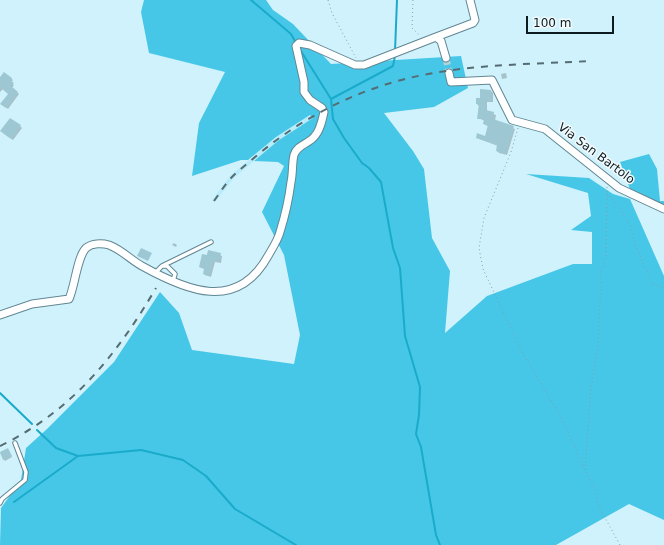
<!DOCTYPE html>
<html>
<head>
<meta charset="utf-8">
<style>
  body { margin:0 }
  #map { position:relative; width:664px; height:545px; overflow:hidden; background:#d0f2fc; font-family:"DejaVu Sans",sans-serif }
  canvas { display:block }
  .scale { position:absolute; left:526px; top:16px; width:88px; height:18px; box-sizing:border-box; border:2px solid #0b1b1f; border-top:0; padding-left:5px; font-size:12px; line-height:14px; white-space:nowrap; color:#0b1b1f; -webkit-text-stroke:3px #f1fafc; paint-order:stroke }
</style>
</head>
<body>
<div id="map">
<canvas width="664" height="545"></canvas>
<div class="scale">100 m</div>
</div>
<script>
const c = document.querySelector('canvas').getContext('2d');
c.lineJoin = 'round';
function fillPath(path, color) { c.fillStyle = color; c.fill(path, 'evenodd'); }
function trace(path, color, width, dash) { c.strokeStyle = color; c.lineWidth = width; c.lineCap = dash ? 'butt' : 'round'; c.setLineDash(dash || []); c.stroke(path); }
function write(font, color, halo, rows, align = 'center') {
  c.font = font + ' "DejaVu Sans",sans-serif'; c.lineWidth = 3; c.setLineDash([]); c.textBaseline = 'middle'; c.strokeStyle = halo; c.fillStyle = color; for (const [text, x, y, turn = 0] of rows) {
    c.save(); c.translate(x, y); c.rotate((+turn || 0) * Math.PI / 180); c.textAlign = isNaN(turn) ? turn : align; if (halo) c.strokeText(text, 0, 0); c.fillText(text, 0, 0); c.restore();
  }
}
const built = new Path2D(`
  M 311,115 L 313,118 L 279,140 L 234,178 L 215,202 L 212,200 L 230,176 L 276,137 Z`);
const forest = new Path2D(`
  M 144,0 L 266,0 L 273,10 L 293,24 L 331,64 L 461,56 L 468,88 L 434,107 L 384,113 L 413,151 L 424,169 L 432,238 L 450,271 L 445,333 L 487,296 L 573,264 L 592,264 L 592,232 L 571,230 L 591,216 L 588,193 L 526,174 L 589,178 L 613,194 L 630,199 L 664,276 L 664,520 L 629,504 L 556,545 L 0,545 L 1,508 L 21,480 L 26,448 L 47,429 L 114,362 L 160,292 L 179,313 L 192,350 L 294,364 L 300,335 L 284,255 L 262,212 L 284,166 L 278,162 L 254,161 L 279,140 L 313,118 L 310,115 L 276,137 L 248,160 L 241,160 L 192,176 L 199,123 L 225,72 L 149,53 L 141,12 Z
  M 649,154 L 657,169 L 660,201 L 664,201 L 664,213 L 631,192 L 620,162 Z`);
const shadow = new Path2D(`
  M 4,73 L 13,80 L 11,83 L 14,85 L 12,88 L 19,94 L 8,109 L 2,104 L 10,94 L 3,89 L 0,92 L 0,79 Z
  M 506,73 L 507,78 L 502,79 L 501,74 Z
  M 491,91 L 493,93 L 493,102 L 487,102 L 487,112 L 496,115 L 495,121 L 515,129 L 507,155 L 499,153 L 497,151 L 498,146 L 477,138 L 485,137 L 489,127 L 484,124 L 485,121 L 478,118 L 479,106 L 477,104 Z
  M 20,126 L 22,128 L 13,140 L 3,133 Z
  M 174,243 L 177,245 L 176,247 L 172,245 Z
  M 209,251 L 222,256 L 221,263 L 215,262 L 211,277 L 205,275 L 204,274 L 205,269 L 200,267 Z
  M 7,449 L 12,457 L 5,461 L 0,453 Z`);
const stream = new Path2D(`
  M 251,0 L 291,34 L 296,43
  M 299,48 L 331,99 L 333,119 L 344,138 L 362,163 L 369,168 L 381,182 L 393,248 L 400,268 L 405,336 L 420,387 L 419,415 L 416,434 L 421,447 L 436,535 L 440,545
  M 395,51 L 397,0
  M 331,99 L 393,66 L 395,56
  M 0,393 L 32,424
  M 37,430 L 56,448 L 78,456 L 141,450 L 183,460 L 206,476 L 235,509 L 296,545
  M 14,502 L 78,456`);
const building = new Path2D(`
  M 4,72 L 12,78 L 11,81 L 14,83 L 11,86 L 18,92 L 6,108 L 0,104 L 8,94 L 0,87 L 0,77 Z
  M 480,89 L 491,90 L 491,101 L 486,101 L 486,110 L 494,112 L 493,119 L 514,126 L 505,154 L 496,151 L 497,145 L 476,138 L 477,133 L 485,136 L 488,125 L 483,124 L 484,119 L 477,119 L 479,104 L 476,104 L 476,98 L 480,98 Z
  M 10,118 L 21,125 L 11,139 L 0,131 Z
  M 141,248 L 152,253 L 148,261 L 137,256 Z
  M 208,250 L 221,253 L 219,262 L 213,261 L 209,276 L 203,274 L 204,269 L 199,267 L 202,254 L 207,255 Z
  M 8,448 L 12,456 L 3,460 L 0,452 Z`);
const minorTunnel = new Path2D(`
  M 446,58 L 449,73`);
const path = new Path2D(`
  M 328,0 L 332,13 L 356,58
  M 413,0 L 412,28 L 420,36
  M 518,128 L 511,152 L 484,218 L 479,248 L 483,269 L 522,352 L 561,417 L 585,470 L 595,489 L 599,507 L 620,545
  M 607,193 L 619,207 L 630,225 L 636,246 L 652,284 L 664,288
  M 585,470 L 591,387 L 598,347 L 600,301 L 602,287 L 600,275 L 606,256 L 607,187`);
const service = new Path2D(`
  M 162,266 L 211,242
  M 155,273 L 162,266 L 167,266 L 175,274 L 173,281
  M 0,503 L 2,499 L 25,480 L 26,472 L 15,443`);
const minor = new Path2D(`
  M 436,37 L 473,23 L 475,20 L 470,0
  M 449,73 L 451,82 L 492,80 L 512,120 L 545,129 L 619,188 L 664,209
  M 0,315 L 32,304 L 69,299 C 75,286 77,257 86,248 C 92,243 102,243 109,245 C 122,250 131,260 142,266 C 187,291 237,312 268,256 C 272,249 278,240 280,232 C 285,216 289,198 291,182 C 293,173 292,163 294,155 C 297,145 308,144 314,137 C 320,131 322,121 324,112 L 322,108 L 310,100 L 304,92 L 304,82 L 296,46 L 299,43 L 310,45 L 355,65 L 364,65 L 436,37 L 441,41 L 446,58`);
const rail = new Path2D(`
  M 214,201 C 220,193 225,184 232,177 C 239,170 247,164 255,157 C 305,115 363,86 428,74 C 481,64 537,64 591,61
  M 0,446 C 72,411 116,356 156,288`);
const streetNames = [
  ["Via San Bartolo",596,154,37]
];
fillPath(built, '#b8ecfb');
fillPath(forest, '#46c7e8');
fillPath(shadow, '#0003');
trace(stream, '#1aabcb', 2);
fillPath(building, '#9ec7d4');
trace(minorTunnel, '#b2d2db', 7, [7, 3.5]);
trace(service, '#608793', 5.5);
trace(minor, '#608793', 9);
trace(path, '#839ea6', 1, [1, 3]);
trace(service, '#fff', 3.5);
trace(minor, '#fff', 7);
trace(rail, '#556c72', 2, [7, 7]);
write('12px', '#0b1b1f', '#f1fafc', streetNames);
</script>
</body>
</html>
